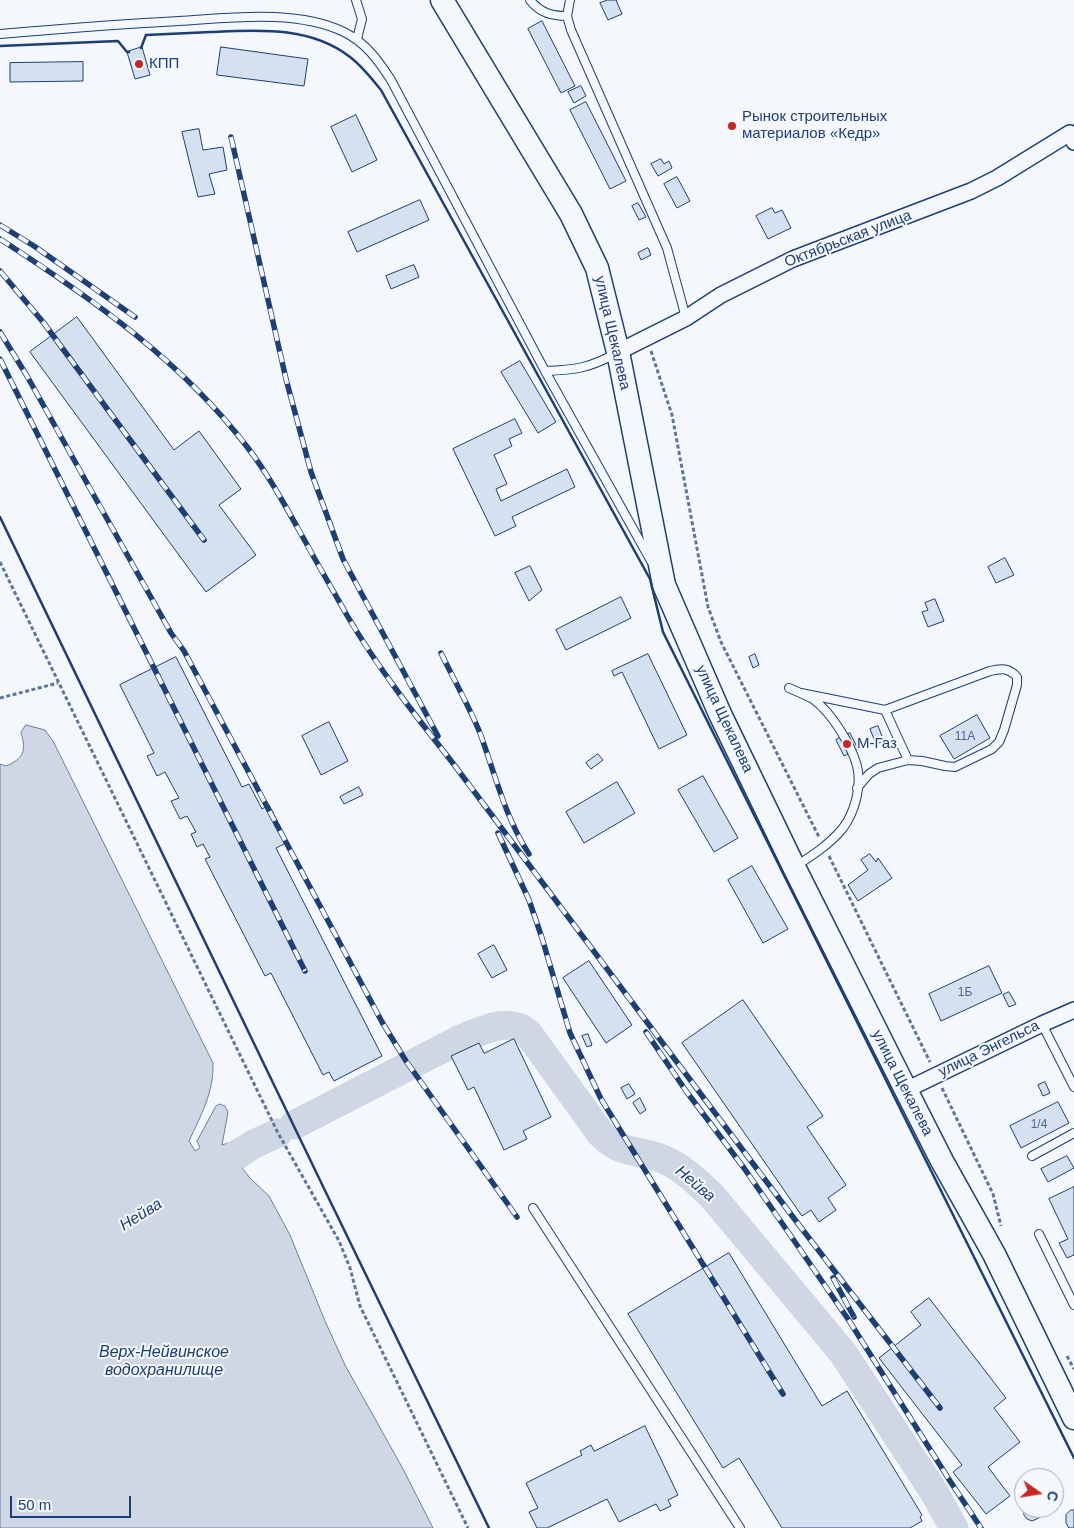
<!DOCTYPE html>
<html>
<head>
<meta charset="utf-8">
<style>
  body { margin:0 }
  #map { position:relative; width:1074px; height:1528px; overflow:hidden; background:#f4f7fb; font-family:Arial,sans-serif }
  canvas { display:block }
  .north { position:absolute; left:1014px; top:1468px; width:50px; height:50px; box-sizing:border-box; background:#f4f7fb; border:1px solid #9eadc5; border-radius:50%; rotate:103deg; font-size:14px; font-weight:700; line-height:20px; text-align:center; color:#1d3f73 }
  .north::after { content:''; display:block; margin:auto; width:18px; height:22px; background:#c62828; clip-path:polygon(50% 0,100% 100%,50% 72%,0 100%) }
  .scale { position:absolute; left:10px; top:1496px; width:121px; height:22px; box-sizing:border-box; border:2px solid #1d3f73; border-top:0; padding-left:6px; font-size:15px; line-height:18px; white-space:nowrap; color:#1d3f73; -webkit-text-stroke:4px #f4f7fb; paint-order:stroke }
</style>
</head>
<body>
<div id="map">
<canvas width="1074" height="1528"></canvas>
<div class="north">С</div>
<div class="scale">50 m</div>
</div>
<script>
const c = document.querySelector('canvas').getContext('2d');
c.lineJoin = 'round';
function fillPath(path, color) { c.fillStyle = color; c.fill(path, 'evenodd'); }
function trace(path, color, width, dash) { c.strokeStyle = color; c.lineWidth = width; c.lineCap = dash ? 'butt' : 'round'; c.setLineDash(dash || []); c.stroke(path); }
function write(font, color, halo, rows, align = 'center') {
  c.font = font + ' Arial,sans-serif'; c.lineWidth = 4; c.setLineDash([]); c.textBaseline = 'middle'; c.strokeStyle = halo; c.fillStyle = color; for (const [text, x, y, turn = 0] of rows) {
    c.save(); c.translate(x, y); c.rotate((+turn || 0) * Math.PI / 180); c.textAlign = isNaN(turn) ? turn : align; if (halo) c.strokeText(text, 0, 0); c.fillText(text, 0, 0); c.restore();
  }
}
const water = new Path2D(`
  M 26,725 L 45,730 L 53,741 L 213,1063 C 214,1092 201,1115 189,1141 L 195,1151 L 200,1148 L 197,1141 L 216,1106 L 219,1104 L 225,1106 L 228,1112 L 222,1145 L 251,1136 L 259,1157 L 242,1168 L 250,1178 L 269,1196 L 290,1235 L 325,1321 L 345,1365 L 403,1469 L 433,1528 L 0,1528 L 0,764 L 6,766 C 23,759 27,751 21,733 Z`);
const river = new Path2D(`
  M 294,1125 L 459,1040 C 481,1031 508,1016 528,1033 L 601,1134 C 623,1156 640,1149 665,1160 C 683,1168 698,1183 712,1196 L 843,1353 L 934,1492 L 954,1528
  M 221,1164 L 254,1144 L 278,1133`);
const building = new Path2D(`
  M 608,0 L 616,0 L 622,14 L 608,20 L 600,3 Z
  M 542,21 L 575,86 L 561,93 L 528,29 Z
  M 142,47 L 150,75 L 135,79 L 127,52 Z
  M 221,47 L 308,59 L 304,86 L 217,75 Z
  M 83,62 L 83,81 L 10,82 L 10,63 Z
  M 581,86 L 586,96 L 574,103 L 568,92 Z
  M 586,102 L 626,181 L 610,189 L 570,110 Z
  M 356,115 L 377,160 L 352,172 L 331,127 Z
  M 199,129 L 203,150 L 223,147 L 227,170 L 209,174 L 215,194 L 198,197 L 182,132 Z
  M 661,159 L 664,164 L 669,161 L 672,168 L 658,176 L 651,164 Z
  M 677,177 L 690,201 L 677,208 L 664,184 Z
  M 420,200 L 429,220 L 357,252 L 348,232 Z
  M 638,203 L 646,217 L 639,220 L 632,206 Z
  M 772,208 L 775,213 L 782,210 L 791,228 L 768,239 L 756,216 Z
  M 648,248 L 651,255 L 641,260 L 638,253 Z
  M 414,265 L 419,277 L 391,289 L 386,276 Z
  M 77,317 L 174,450 L 199,431 L 241,489 L 219,505 L 256,555 L 206,592 L 30,352 Z
  M 520,361 L 556,422 L 538,433 L 501,372 Z
  M 515,419 L 522,433 L 509,439 L 512,446 L 494,455 L 507,484 L 496,489 L 501,501 L 567,469 L 575,487 L 512,517 L 516,526 L 495,536 L 453,449 Z
  M 1005,558 L 1014,575 L 996,583 L 988,567 Z
  M 530,566 L 542,590 L 529,601 L 515,573 Z
  M 621,597 L 631,618 L 566,650 L 556,630 Z
  M 935,599 L 944,621 L 928,627 L 922,612 L 928,610 L 925,603 Z
  M 648,654 L 687,735 L 659,749 L 622,672 L 614,676 L 612,671 Z
  M 755,654 L 759,665 L 753,668 L 749,657 Z
  M 176,657 L 242,787 L 249,784 L 262,809 L 269,805 L 288,842 L 276,848 L 382,1056 L 334,1081 L 329,1072 L 323,1075 L 271,973 L 265,976 L 205,859 L 210,857 L 203,844 L 197,847 L 191,834 L 196,832 L 187,816 L 180,819 L 171,801 L 179,798 L 165,772 L 157,776 L 147,756 L 154,753 L 120,685 Z
  M 977,715 L 990,738 L 954,759 L 940,736 Z
  M 329,722 L 348,761 L 321,775 L 302,736 Z
  M 878,726 L 884,741 L 876,744 L 870,729 Z
  M 850,733 L 858,749 L 844,756 L 836,740 Z
  M 598,754 L 603,760 L 591,769 L 586,763 Z
  M 703,776 L 738,838 L 714,852 L 678,790 Z
  M 617,782 L 635,813 L 584,843 L 566,812 Z
  M 359,787 L 363,795 L 344,804 L 340,797 Z
  M 870,854 L 876,862 L 878,858 L 892,878 L 858,901 L 848,885 L 868,870 L 861,860 Z
  M 752,866 L 788,929 L 763,943 L 728,880 Z
  M 494,945 L 507,970 L 492,978 L 478,954 Z
  M 589,961 L 632,1025 L 606,1043 L 563,978 Z
  M 989,966 L 1002,993 L 941,1021 L 929,994 Z
  M 1009,992 L 1016,1004 L 1009,1007 L 1003,995 Z
  M 743,1000 L 823,1116 L 807,1127 L 846,1185 L 828,1198 L 836,1210 L 819,1222 L 811,1210 L 802,1216 L 682,1043 Z
  M 588,1034 L 592,1045 L 587,1047 L 582,1036 Z
  M 514,1039 L 551,1117 L 523,1131 L 527,1139 L 504,1150 L 474,1087 L 468,1090 L 451,1056 L 479,1043 L 484,1053 Z
  M 1045,1082 L 1050,1093 L 1043,1096 L 1038,1085 Z
  M 629,1084 L 635,1094 L 627,1099 L 621,1088 Z
  M 640,1098 L 646,1110 L 640,1114 L 633,1103 Z
  M 1058,1102 L 1069,1123 L 1021,1148 L 1010,1126 Z
  M 1067,1156 L 1074,1168 L 1048,1182 L 1041,1169 Z
  M 1074,1187 L 1074,1255 L 1067,1258 L 1059,1243 L 1068,1239 L 1049,1199 Z
  M 729,1253 L 822,1406 L 847,1391 L 922,1515 L 920,1517 L 922,1521 L 910,1528 L 782,1528 L 739,1458 L 723,1468 L 628,1314 Z
  M 929,1298 L 1006,1398 L 994,1408 L 1020,1442 L 988,1467 L 1010,1496 L 986,1514 L 953,1472 L 962,1465 L 879,1358 L 921,1325 L 911,1312 Z
  M 645,1426 L 678,1495 L 668,1500 L 671,1506 L 660,1511 L 656,1504 L 619,1522 L 607,1499 L 547,1528 L 537,1528 L 529,1512 L 538,1508 L 526,1483 L 582,1455 L 580,1451 L 591,1445 L 594,1451 Z
  M 1025,1508 L 1039,1508 L 1041,1513 L 1039,1518 L 1032,1521 L 1027,1519 L 1024,1515 Z
  M 1071,1510 L 1074,1510 L 1074,1528 L 1069,1528 L 1066,1523 L 1066,1515 Z`);
const path = new Path2D(`
  M 651,351 L 672,415 L 708,607 L 721,642 L 819,837
  M 0,562 L 278,1133 L 339,1241 L 350,1268 L 360,1306 L 468,1528
  M 0,698 L 58,683
  M 829,856 L 930,1062
  M 942,1088 L 993,1194 L 1001,1226
  M 1067,1356 L 1074,1369`);
const lane = new Path2D(`
  M 356,0 L 362,19 L 357,39
  M 530,0 C 540,13 552,16 567,16
  M 570,0 L 567,16 L 571,30 L 667,248 L 686,318
  M 0,34 C 59,29 119,24 179,21 C 230,18 296,9 344,32 C 366,43 378,60 391,80 L 545,371 C 576,370 589,368 617,353
  M 545,371 L 651,561
  M 789,688 C 796,691 805,695 813,699 C 831,712 851,744 857,766 C 862,785 855,812 843,828 C 830,844 813,855 796,866
  M 801,693 L 885,710 L 990,671 C 1002,668 1009,668 1017,677 L 1017,685 L 1004,730 L 999,742 L 992,749 L 955,767 L 945,766 L 922,761 L 908,760 L 878,768 L 869,774 L 857,788
  M 885,710 L 908,760
  M 1042,1024 L 1074,1087
  M 1032,1156 L 1074,1133
  M 533,1208 L 740,1528
  M 1039,1234 L 1074,1305`);
const street = new Path2D(`
  M 618,352 L 686,318 L 721,295 L 793,259 L 971,191 L 997,178 L 1070,133 L 1074,142
  M 906,1090 L 1042,1024 L 1074,1010`);
const primary = new Path2D(`
  M 442,0 L 571,214 L 597,268 L 618,352 L 664,585 L 720,714 L 794,867 L 906,1090 L 942,1161 L 994,1254 L 1074,1418`);
const rail = new Path2D(`
  M 231,137 L 286,379 L 311,472 L 343,559 L 438,736
  M 0,225 L 34,246 L 135,317
  M 0,239 C 91,298 181,360 248,448 C 270,477 287,509 305,541 C 319,567 334,592 348,617 C 378,668 415,715 452,762 L 799,1225 L 940,1408
  M 0,271 L 43,322 L 204,540
  M 0,332 L 27,376 L 171,633 L 184,651 L 382,1022 L 406,1061 L 517,1217
  M 0,359 L 305,971
  M 441,653 C 454,680 469,706 480,733 C 495,774 505,817 529,854
  M 498,833 L 529,900 L 542,938 L 570,1033 L 601,1099 L 783,1394
  M 646,1032 L 686,1091 L 744,1168 L 848,1319 L 950,1481 L 981,1528
  M 833,1278 L 854,1317`);
const wall = new Path2D(`
  M 0,46 L 118,41 L 127,52 L 129,52
  M 141,48 L 146,35 C 168,34 189,33 211,32 C 259,30 310,26 350,57 C 362,66 372,79 381,90 L 650,579 L 663,632 L 1074,1458
  M 0,517 C 160,855 326,1191 489,1528`);
const markers = [
  [139,64,5,"#c62828"],
  [732,126,5,"#c62828"],
  [847,744,5,"#c62828"]
];
const numberNames = [
  ["11А",965,737],
  ["1Б",965,993],
  ["1/4",1039,1125]
];
const poiNames = [
  ["КПП",149,64],
  ["Рынок строительных",742,117],
  ["материалов «Кедр»",742,134],
  ["М-Газ",857,744]
];
const streetNames = [
  ["Октябрьская улица",848,239,-21],
  ["улица Щекалева",612,333,77],
  ["улица Щекалева",724,719,65],
  ["улица Энгельса",989,1049,-26],
  ["улица Щекалева",902,1083,63]
];
const waterNames = [
  ["Нейва",695,1184,40],
  ["Нейва",141,1215,-32],
  ["Верх-Нейвинское",164,1353],
  ["водохранилище",164,1371]
];
fillPath(water, '#cfd7e4');
trace(water, '#687fa3', 1);
trace(river, '#cfd7e4', 29);
fillPath(building, '#d5e0f0');
trace(building, '#1d3f73', 1);
trace(lane, '#1d3f73', 10);
trace(street, '#1d3f73', 18);
trace(primary, '#1d3f73', 25);
trace(path, '#5e769c', 3, [4, 2.5]);
trace(lane, '#f4f7fb', 8);
trace(street, '#f4f7fb', 15);
trace(primary, '#f4f7fb', 22);
trace(rail, '#1d3f73', 5.5);
trace(rail, '#f4f7fb', 4, [11]);
trace(wall, '#1d3f73', 2.5);
for (const [x, y, r, color] of markers) { const dot = new Path2D(); dot.arc(x, y, r, 0, 2 * Math.PI); c.fillStyle = color; c.fill(dot); trace(dot, '#f4f7fb', 2); }
write('12px', '#4b6792', null, numberNames);
write('15px', '#1d3f73', '#f4f7fb', poiNames, 'left');
write('15px', '#1d3f73', '#f4f7fb', streetNames);
write('italic 16px', '#1d3f73', '#f4f7fb', waterNames);
</script>
</body>
</html>
